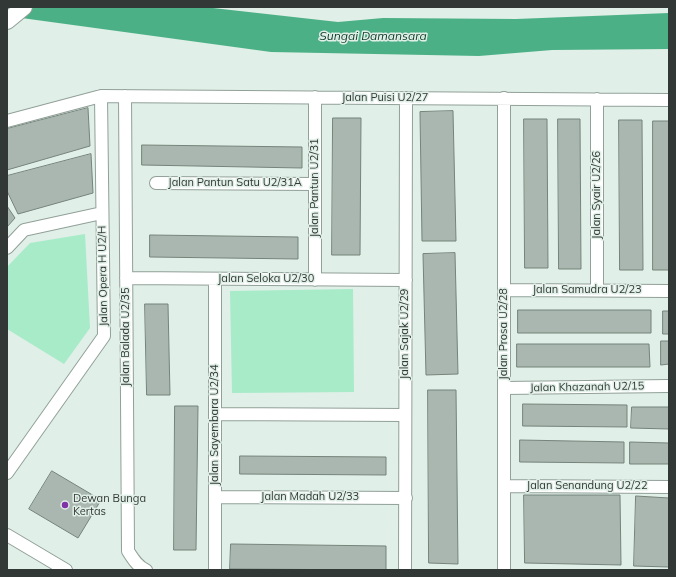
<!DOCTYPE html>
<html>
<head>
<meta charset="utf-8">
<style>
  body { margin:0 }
  #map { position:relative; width:676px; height:577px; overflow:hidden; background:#e0efe7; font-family:Mulish,sans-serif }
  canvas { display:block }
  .frame { position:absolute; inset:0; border:8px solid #323835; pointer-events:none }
</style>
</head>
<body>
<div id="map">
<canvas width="676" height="577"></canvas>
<div class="frame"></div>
</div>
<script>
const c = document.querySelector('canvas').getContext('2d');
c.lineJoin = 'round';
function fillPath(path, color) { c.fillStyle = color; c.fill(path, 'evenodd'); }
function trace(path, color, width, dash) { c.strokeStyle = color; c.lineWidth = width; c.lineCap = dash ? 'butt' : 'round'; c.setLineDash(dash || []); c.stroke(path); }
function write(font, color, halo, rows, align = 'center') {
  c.font = font + ' Mulish,sans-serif'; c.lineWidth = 3; c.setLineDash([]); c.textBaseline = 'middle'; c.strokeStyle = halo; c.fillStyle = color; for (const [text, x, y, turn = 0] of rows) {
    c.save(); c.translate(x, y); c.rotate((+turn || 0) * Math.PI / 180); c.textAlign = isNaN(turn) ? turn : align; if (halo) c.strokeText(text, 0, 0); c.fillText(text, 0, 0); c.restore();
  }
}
const green = new Path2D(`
  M 85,234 L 90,328 L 64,364 L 7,329 L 7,267 L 30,243 Z
  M 353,289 L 354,392 L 232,393 L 230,291 Z`);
const water = new Path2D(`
  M 7,7 L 204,7 L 338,22 L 383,18 L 516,19 L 669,13 L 669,49 L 552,50 L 479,56 L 271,52 L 7,16 Z`);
const building = new Path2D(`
  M 88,108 L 90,146 L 7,170 L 7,129 Z
  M 453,111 L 456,241 L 422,241 L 420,112 Z
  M 333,118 L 361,118 L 360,255 L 332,255 Z
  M 524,119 L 547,119 L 548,268 L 525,268 Z
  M 558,119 L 580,119 L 581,269 L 559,269 Z
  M 619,120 L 642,120 L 643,270 L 620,270 Z
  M 653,121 L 669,121 L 669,270 L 653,270 Z
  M 142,145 L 302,147 L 302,168 L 142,165 Z
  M 91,154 L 93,193 L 18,214 L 7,191 L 7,176 Z
  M 7,206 L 15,218 L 7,227 Z
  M 150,235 L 298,237 L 298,259 L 150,257 Z
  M 455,253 L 458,374 L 426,375 L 423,254 Z
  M 145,304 L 168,304 L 170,395 L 147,395 Z
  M 518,310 L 651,310 L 651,333 L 518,333 Z
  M 663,311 L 669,311 L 669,334 L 663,334 Z
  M 661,341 L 669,341 L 669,364 L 661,365 Z
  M 517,344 L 649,344 L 650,367 L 517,367 Z
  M 428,390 L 456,390 L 458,564 L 429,563 Z
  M 523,404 L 627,405 L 627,427 L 523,426 Z
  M 175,406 L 198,406 L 196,550 L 174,550 Z
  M 632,407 L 669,407 L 669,429 L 631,428 Z
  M 520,440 L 624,442 L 624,463 L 520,462 Z
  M 630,442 L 669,443 L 669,464 L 630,464 Z
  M 240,456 L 386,457 L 386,475 L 240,474 Z
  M 52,471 L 101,500 L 78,538 L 29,509 Z
  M 524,495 L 620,495 L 621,565 L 525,563 Z
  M 636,496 L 669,498 L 669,567 L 634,566 Z
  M 231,544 L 386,546 L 386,570 L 230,569 Z`);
const minor = new Path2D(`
  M 125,96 L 128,551 C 133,559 138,567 146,570
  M 315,97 L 315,280
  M 7,121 L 101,96 L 669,100
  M 156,183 L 315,184
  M 7,248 L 24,230 L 102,213
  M 126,278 L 406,280
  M 504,290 L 669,291
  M 597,290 L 597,99
  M 504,388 L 669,386
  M 215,414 L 405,415
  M 7,473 L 104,336 L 101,96
  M 504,486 L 669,487
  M 215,497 L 406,498
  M 7,535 L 66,570
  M 215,570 L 215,279
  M 405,570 L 406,98
  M 504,570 L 504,98`);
const major = new Path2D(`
  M 7,21 L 24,7`);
const markers = [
  [65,505,4,"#8034a6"]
];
const streetNames = [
  ["Jalan Puisi U2/27",385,98],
  ["Jalan Pantun Satu U2/31A",235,183],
  ["Jalan Pantun U2/31",315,188,-90],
  ["Jalan Syair U2/26",597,195,-90],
  ["Jalan Opera H U2/H",103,276,-91],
  ["Jalan Seloka U2/30",266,279],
  ["Jalan Samudra U2/23",587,290],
  ["Jalan Sajak U2/29",405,334,-90],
  ["Jalan Prosa U2/28",504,334,-90],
  ["Jalan Balada U2/35",126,337,-90],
  ["Jalan Khazanah U2/15",587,387,-1],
  ["Jalan Sayembara U2/34",215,425,-90],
  ["Jalan Senandung U2/22",587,486],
  ["Jalan Madah U2/33",310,497]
];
const poiNames = [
  ["Dewan Bunga",73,499],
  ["Kertas",73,512]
];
const waterNames = [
  ["Sungai Damansara",373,36]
];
fillPath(green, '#a7ebc9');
fillPath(water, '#4bb085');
fillPath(building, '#a9b7b0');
trace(building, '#75837b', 1);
trace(minor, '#91a098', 14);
trace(major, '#91a098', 18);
trace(minor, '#fff', 12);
trace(major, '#fff', 16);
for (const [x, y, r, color] of markers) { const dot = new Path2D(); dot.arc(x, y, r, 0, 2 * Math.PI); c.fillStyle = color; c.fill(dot); trace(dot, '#e0efe7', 1.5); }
write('11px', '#323835', '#e0efe7', streetNames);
write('11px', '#323835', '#e0efe7', poiNames, 'left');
write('italic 12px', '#0f3b29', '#e0efe7', waterNames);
</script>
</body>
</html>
